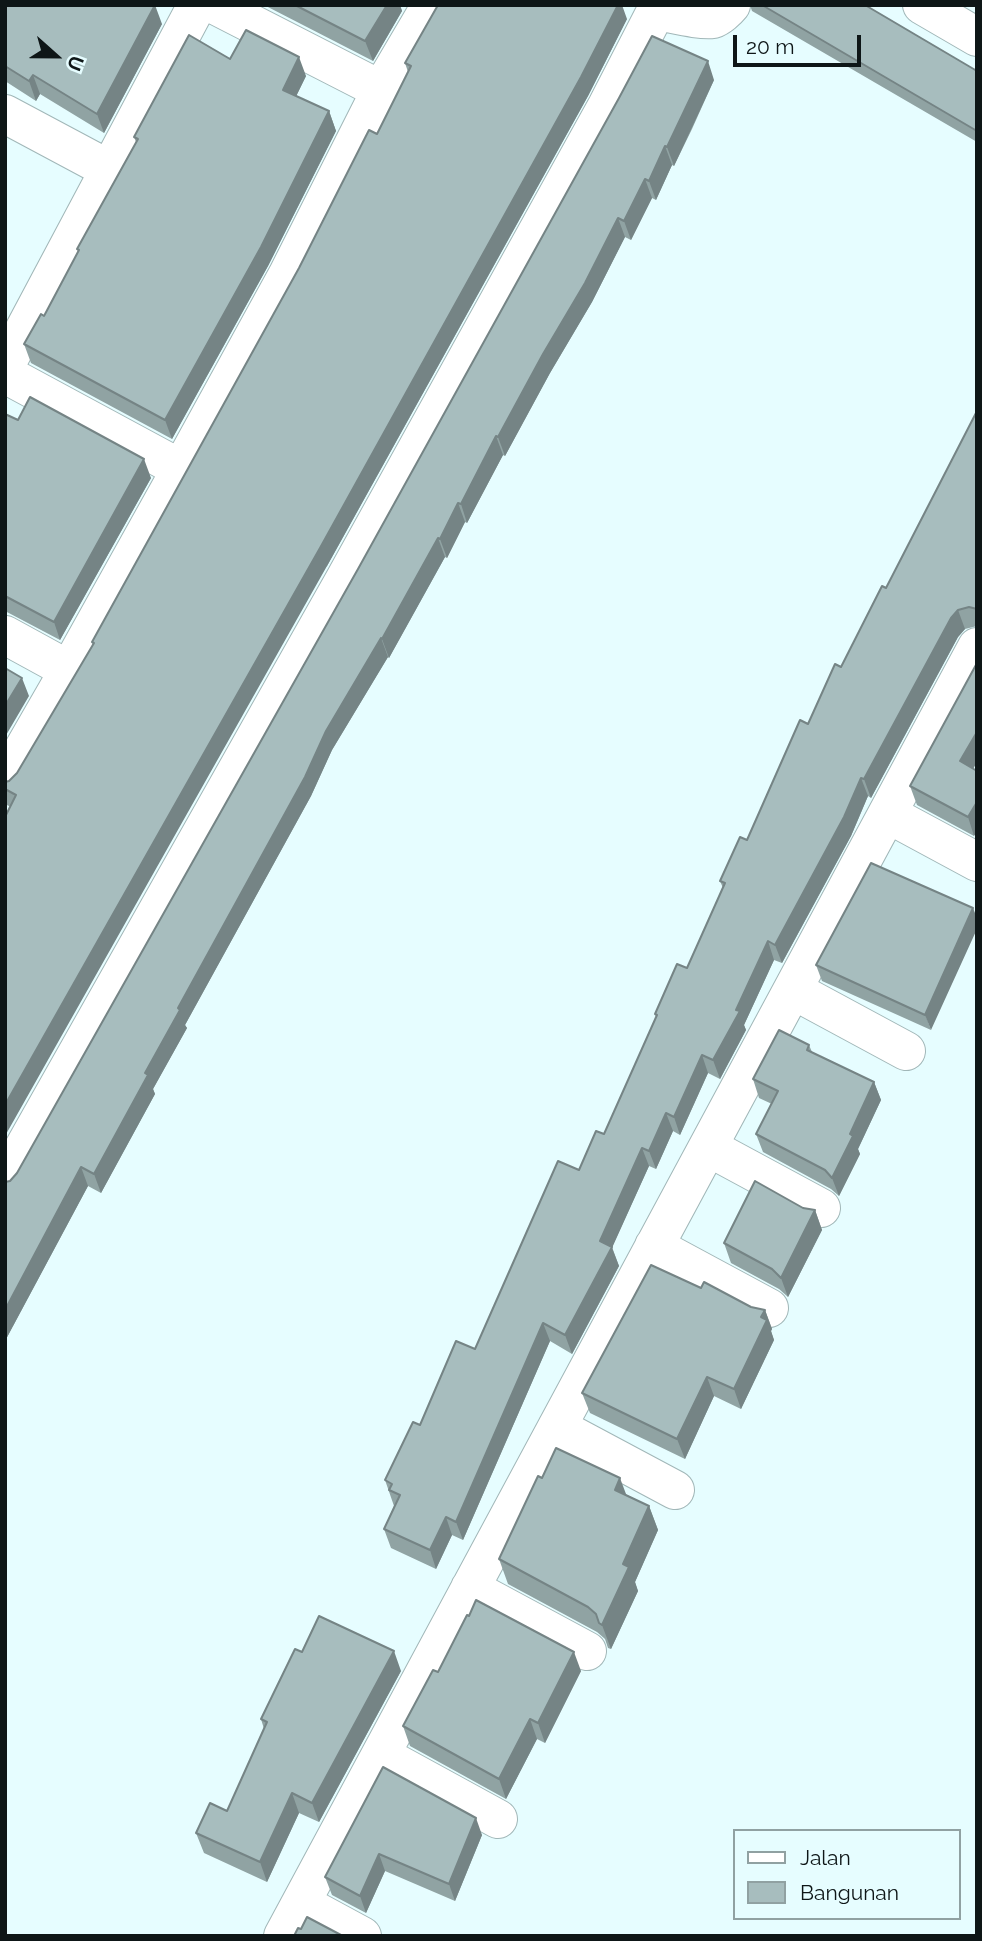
<!DOCTYPE html>
<html>
<head>
<meta charset="utf-8">
<style>
  body { margin:0 }
  #map { position:relative; width:982px; height:1941px; overflow:hidden; background:#e6fdff; font-family:Raleway,sans-serif }
  canvas { display:block }
  .frame { position:absolute; inset:0; border:7px solid #0e1617; pointer-events:none }
  .legend { position:absolute; left:733px; top:1829px; width:228px; height:91px; box-sizing:border-box; background:#e6fdff; border:2px solid #90a1a2; margin:0; padding:9px 12px; list-style:none; font-size:21px; color:#0e1617 }
  .legend li { display:flex; align-items:center; gap:14px; height:35px }
  .legend b { width:35px; border:2px solid #90a1a2 }
  .north { position:absolute; left:21px; top:21px; width:70px; height:70px; -webkit-text-stroke:5px #e6fdff; paint-order:stroke; rotate:111deg; font-size:19px; font-weight:700; line-height:28px; text-align:center; color:#0e1617 }
  .north::after { content:''; display:block; margin:auto; width:24px; height:32px; background:#0e1617; clip-path:polygon(50% 0,100% 100%,50% 72%,0 100%) }
  .scale { position:absolute; left:733px; top:35px; width:128px; height:32px; box-sizing:border-box; border:4px solid #0e1617; border-top:0; padding-left:9px; font-size:21px; line-height:24px; white-space:nowrap; color:#0e1617; -webkit-text-stroke:5px #e6fdff; paint-order:stroke }
</style>
</head>
<body>
<div id="map">
<canvas width="982" height="1941"></canvas>
<div class="frame"></div>
<ul class="legend">
<li><b style="height:9px;background:#fff"></b>Jalan</li>
<li><b style="height:19px;background:#a7bdbe"></b>Bangunan</li>
</ul>
<div class="north">U</div>
<div class="scale">20 m</div>
</div>
<script>
const c = document.querySelector('canvas').getContext('2d');
c.lineJoin = 'round';
function trace(path, color, width, dash) { c.strokeStyle = color; c.lineWidth = width; c.lineCap = dash ? 'butt' : 'round'; c.setLineDash(dash || []); c.stroke(path); }
function fillPath(path, color) { c.fillStyle = color; c.fill(path, 'evenodd'); }
const minor = new Path2D(`
  M 215,5 L 381,90
  M 922,5 L 977,37
  M 5,114 L 110,170
  M 5,366 L 197,5
  M 5,374 L 181,469
  M 5,635 L 69,670
  M 5,781 L 69,670 L 181,469 L 287,276 L 381,90 L 431,5
  M 888,814 L 977,862
  M 793,990 L 906,1051
  M 708,1147 L 821,1208
  M 5,1181 L 346,577 L 607,106 L 656,11 C 670,13 700,21 713,19 C 719,17 727,10 731,5
  M 654,1246 L 769,1308
  M 557,1427 L 675,1490
  M 470,1588 L 587,1651
  M 381,1755 L 498,1819
  M 301,1903 L 362,1936
  M 283,1936 L 977,647`);
const wall = new Path2D(`
  M 5,5 L 162,24 L 104,133 L 40,94 L 36,101 L 5,81 Z
  M 264,5 L 400,5 L 402,11 L 373,61 Z
  M 750,5 L 865,5 L 977,71 L 977,142 L 752,11 Z
  M 627,19 L 588,96 L 327,566 L 11,807 L 5,804 L 5,782 L 9,781 L 17,773 L 93,645 L 92,642 L 377,134 L 408,72 L 405,63 Z
  M 230,59 L 306,76 L 296,96 L 329,111 L 336,131 L 268,266 L 172,439 L 31,363 L 24,344 L 44,316 L 78,252 L 77,249 L 136,142 L 134,137 Z
  M 714,80 L 692,129 L 674,166 L 672,165 L 656,200 L 652,198 L 631,240 L 625,237 L 592,302 L 550,373 L 505,456 L 503,455 L 467,523 L 465,522 L 447,558 L 445,557 L 389,658 L 388,657 L 332,750 L 311,796 L 185,1025 L 187,1028 L 153,1089 L 155,1094 L 101,1193 L 88,1186 L 5,1341 L 5,1182 L 10,1181 L 17,1173 L 358,569 L 619,98 Z
  M 977,411 L 977,626 L 965,629 L 958,637 L 871,798 L 868,796 L 851,836 L 782,963 L 774,960 L 744,1025 L 746,1030 L 720,1079 L 708,1073 L 680,1135 L 673,1131 L 656,1169 L 649,1166 L 612,1247 L 619,1266 L 572,1354 L 550,1341 L 463,1540 L 452,1535 L 436,1569 L 391,1548 L 384,1529 L 394,1506 L 385,1480 L 420,1425 L 475,1349 L 579,1170 L 604,1134 L 656,1017 L 655,1014 L 687,968 L 723,888 L 720,881 L 747,840 L 808,724 L 886,588 Z
  M 5,414 L 151,478 L 60,640 L 5,611 Z
  M 973,769 L 974,836 L 917,805 L 910,786 Z
  M 871,863 L 931,1030 L 822,981 L 816,965 Z
  M 809,1045 L 812,1052 L 874,1082 L 881,1100 L 858,1149 L 860,1154 L 839,1196 L 831,1189 L 763,1152 L 756,1134 L 772,1104 L 759,1098 L 753,1079 Z
  M 803,1208 L 815,1210 L 822,1230 L 788,1297 L 779,1289 L 731,1263 L 724,1243 Z
  M 701,1288 L 751,1307 L 765,1310 L 772,1329 L 771,1331 L 774,1340 L 741,1409 L 714,1396 L 685,1459 L 590,1413 L 582,1393 Z
  M 542,1478 L 627,1495 L 649,1506 L 658,1530 L 635,1582 L 638,1591 L 611,1649 L 608,1648 L 605,1639 L 597,1632 L 508,1584 L 499,1559 Z
  M 302,1652 L 401,1671 L 319,1822 L 299,1813 L 267,1882 L 204,1853 L 196,1833 L 227,1811 L 264,1729 L 261,1719 Z
  M 581,1671 L 545,1743 L 537,1739 L 506,1799 L 410,1746 L 403,1726 L 438,1672 Z
  M 383,1767 L 482,1835 L 455,1901 L 385,1871 L 366,1913 L 332,1895 L 325,1877 Z`);
const shadedWall = new Path2D(`
  M 155,5 L 162,24 L 104,133 L 97,114 Z
  M 387,5 L 400,5 L 402,11 L 373,61 L 365,41 Z
  M 618,5 L 622,5 L 627,19 L 588,96 L 327,566 L 5,1136 L 5,1105 Z
  M 299,57 L 306,76 L 290,109 L 283,90 Z
  M 708,61 L 714,80 L 674,166 L 667,147 Z
  M 33,75 L 40,94 L 36,101 L 29,81 Z
  M 329,111 L 336,131 L 268,266 L 172,439 L 165,420 Z
  M 665,146 L 672,165 L 656,200 L 649,181 Z
  M 645,179 L 652,198 L 631,240 L 624,221 Z
  M 618,218 L 625,237 L 592,302 L 550,373 L 505,456 L 498,437 Z
  M 496,436 L 503,455 L 467,523 L 461,504 Z
  M 144,459 L 151,478 L 60,640 L 54,622 Z
  M 458,503 L 465,522 L 447,558 L 440,539 Z
  M 438,538 L 445,557 L 389,658 L 382,639 Z
  M 958,610 L 965,629 L 958,637 L 871,798 L 864,779 L 951,618 Z
  M 381,638 L 388,657 L 332,750 L 311,796 L 185,1025 L 187,1028 L 153,1089 L 155,1094 L 101,1193 L 94,1174 L 145,1073 L 178,1008 L 326,731 Z
  M 22,678 L 29,696 L 5,737 L 5,706 Z
  M 977,732 L 977,762 L 967,780 L 960,761 Z
  M 861,778 L 868,796 L 851,836 L 782,963 L 775,945 Z
  M 977,802 L 977,832 L 974,836 L 968,817 Z
  M 973,908 L 977,918 L 977,929 L 931,1030 L 925,1015 Z
  M 768,941 L 774,960 L 744,1025 L 746,1030 L 720,1079 L 713,1060 Z
  M 702,1055 L 708,1073 L 680,1135 L 674,1117 Z
  M 874,1082 L 881,1100 L 858,1149 L 860,1154 L 839,1196 L 832,1178 L 850,1134 Z
  M 666,1113 L 673,1131 L 656,1169 L 649,1151 Z
  M 642,1148 L 649,1166 L 612,1248 L 619,1266 L 572,1354 L 565,1335 L 600,1241 Z
  M 81,1167 L 88,1186 L 5,1341 L 5,1310 Z
  M 815,1210 L 822,1230 L 788,1297 L 781,1278 Z
  M 765,1310 L 772,1329 L 771,1331 L 774,1340 L 741,1409 L 734,1389 Z
  M 543,1323 L 550,1341 L 463,1540 L 456,1522 Z
  M 707,1377 L 714,1396 L 685,1459 L 677,1439 Z
  M 620,1478 L 629,1502 L 615,1490 Z
  M 649,1506 L 658,1530 L 635,1582 L 638,1591 L 611,1649 L 602,1625 L 623,1564 Z
  M 446,1517 L 452,1535 L 436,1569 L 430,1550 Z
  M 394,1651 L 401,1671 L 319,1822 L 312,1803 Z
  M 574,1652 L 581,1671 L 545,1743 L 538,1723 Z
  M 530,1719 L 537,1739 L 506,1799 L 499,1779 Z
  M 292,1793 L 299,1813 L 267,1882 L 260,1862 Z
  M 476,1818 L 482,1835 L 455,1901 L 449,1884 Z
  M 379,1854 L 385,1871 L 366,1913 L 360,1896 Z`);
const building = new Path2D(`
  M 5,5 L 155,5 L 97,114 L 33,75 L 29,81 L 5,66 Z
  M 295,5 L 387,5 L 365,41 Z
  M 438,5 L 618,5 L 581,77 L 320,548 L 5,1105 L 5,817 L 16,795 L 5,789 L 5,782 L 9,781 L 17,773 L 94,643 L 92,642 L 299,268 L 369,130 L 377,134 L 411,66 L 405,63 Z
  M 762,5 L 865,5 L 977,71 L 977,131 Z
  M 246,30 L 299,57 L 283,90 L 329,111 L 261,247 L 165,420 L 24,344 L 41,314 L 44,316 L 79,250 L 77,249 L 138,139 L 134,137 L 189,35 L 230,59 Z
  M 652,36 L 708,61 L 667,147 L 665,146 L 649,181 L 645,179 L 624,221 L 618,218 L 585,283 L 543,354 L 498,437 L 496,436 L 461,504 L 458,503 L 440,539 L 438,538 L 382,639 L 381,638 L 326,731 L 305,777 L 178,1008 L 180,1010 L 145,1073 L 148,1075 L 94,1174 L 81,1167 L 5,1310 L 5,1182 L 10,1181 L 17,1173 L 358,569 L 619,98 Z
  M 30,397 L 144,459 L 54,622 L 5,596 L 5,414 L 18,420 Z
  M 977,411 L 977,609 L 969,607 L 958,610 L 951,618 L 864,779 L 861,778 L 844,817 L 775,945 L 768,941 L 736,1010 L 740,1011 L 713,1060 L 702,1055 L 674,1117 L 666,1113 L 649,1151 L 642,1148 L 600,1241 L 612,1247 L 565,1335 L 543,1323 L 456,1522 L 446,1517 L 430,1550 L 384,1529 L 400,1495 L 389,1490 L 392,1484 L 385,1480 L 413,1422 L 420,1425 L 456,1341 L 475,1349 L 558,1161 L 579,1170 L 596,1131 L 604,1134 L 657,1015 L 655,1014 L 677,964 L 687,968 L 725,883 L 720,881 L 740,837 L 747,840 L 800,720 L 808,724 L 835,664 L 841,667 L 882,586 L 886,588 Z
  M 977,663 L 977,732 L 960,761 L 977,771 L 977,802 L 968,817 L 910,786 Z
  M 5,668 L 22,678 L 5,706 Z
  M 871,863 L 973,908 L 925,1015 L 816,965 Z
  M 779,1030 L 809,1045 L 807,1050 L 874,1082 L 850,1134 L 853,1136 L 832,1178 L 825,1170 L 756,1134 L 778,1091 L 753,1079 Z
  M 755,1181 L 803,1208 L 815,1210 L 781,1278 L 772,1269 L 724,1243 Z
  M 651,1265 L 701,1288 L 704,1282 L 751,1307 L 765,1310 L 761,1317 L 767,1320 L 734,1389 L 707,1377 L 677,1439 L 582,1393 Z
  M 556,1448 L 620,1478 L 615,1490 L 649,1506 L 623,1564 L 629,1567 L 602,1625 L 599,1623 L 596,1614 L 588,1607 L 499,1559 L 538,1476 L 542,1478 Z
  M 476,1600 L 574,1652 L 538,1723 L 530,1719 L 499,1779 L 403,1726 L 433,1670 L 438,1672 L 467,1615 L 469,1616 Z
  M 319,1616 L 394,1651 L 312,1803 L 292,1793 L 260,1862 L 196,1833 L 210,1803 L 227,1811 L 267,1722 L 261,1719 L 295,1649 L 302,1652 Z
  M 383,1767 L 476,1818 L 449,1884 L 379,1854 L 360,1896 L 325,1877 Z
  M 307,1917 L 341,1935 L 341,1936 L 294,1936 L 298,1928 L 301,1929 Z`);
trace(minor, '#a1b7b8', 40);
trace(minor, '#fff', 38);
fillPath(wall, '#90a3a3');
fillPath(shadedWall, '#758485');
fillPath(building, '#a7bdbe');
trace(building, '#758485', 2);
</script>
</body>
</html>
